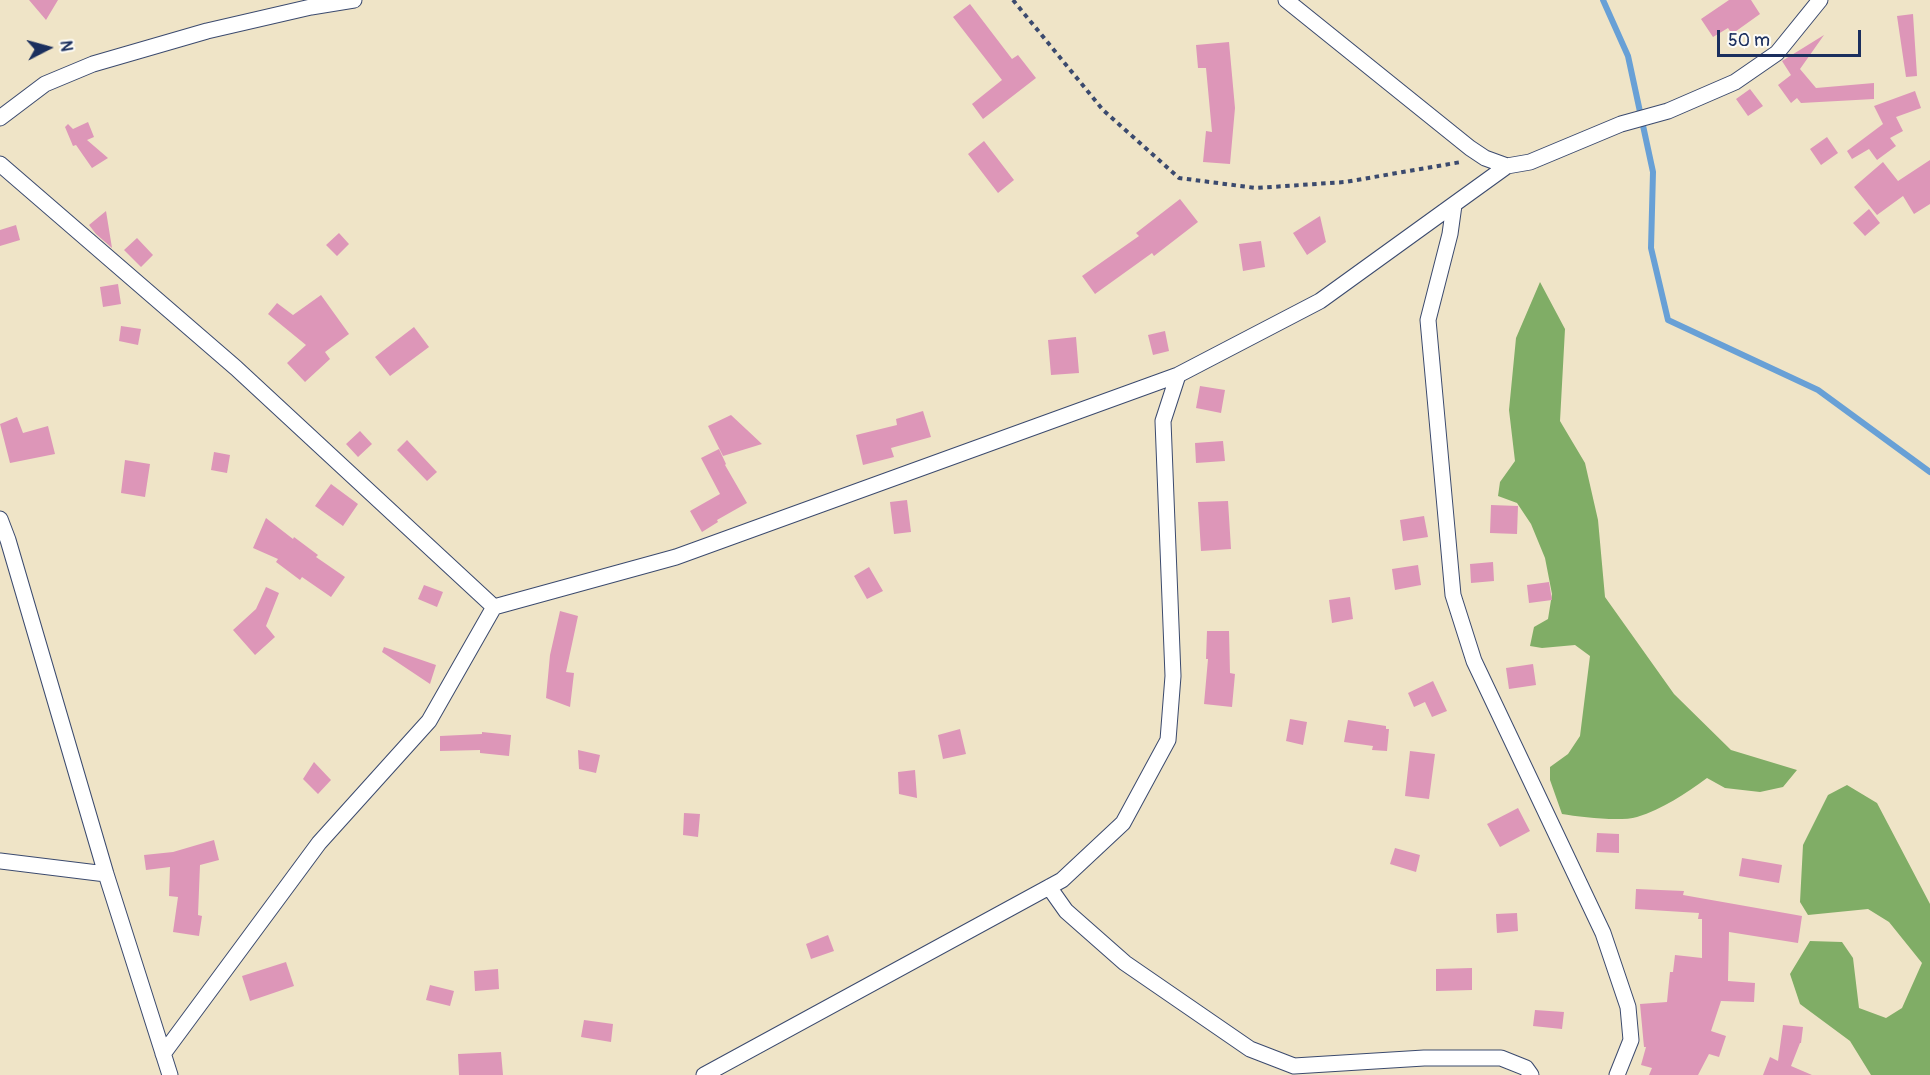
<!DOCTYPE html>
<html>
<head>
<meta charset="utf-8">
<style>
  body { margin:0 }
  #map { position:relative; width:1930px; height:1075px; overflow:hidden; background:#efe4c7; font-family:Pangolin,sans-serif }
  canvas { display:block }
  .north { position:absolute; left:18px; top:18px; width:60px; height:60px; -webkit-text-stroke:4px #fdfcf7; paint-order:stroke; rotate:84deg; font-size:16px; font-weight:700; line-height:24px; text-align:center; color:#1b2f5e }
  .north::after { content:''; display:block; margin:auto; width:21px; height:27px; background:#1b2f5e; clip-path:polygon(50% 0,100% 100%,50% 72%,0 100%) }
  .scale { position:absolute; left:1717px; top:30px; width:144px; height:27px; box-sizing:border-box; border:3px solid #1b2f5e; border-top:0; padding-left:8px; font-size:18px; line-height:21px; white-space:nowrap; color:#1b2f5e; -webkit-text-stroke:4px #fdfcf7; paint-order:stroke }
</style>
</head>
<body>
<div id="map">
<canvas width="1930" height="1075"></canvas>
<div class="north">N</div>
<div class="scale">50 m</div>
</div>
<script>
const c = document.querySelector('canvas').getContext('2d');
c.lineJoin = 'round';
function fillPath(path, color) { c.fillStyle = color; c.fill(path, 'evenodd'); }
function trace(path, color, width, dash) { c.strokeStyle = color; c.lineWidth = width; c.lineCap = dash ? 'butt' : 'round'; c.setLineDash(dash || []); c.stroke(path); }
const forest = new Path2D(`
  M 1540,282 L 1565,329 L 1560,421 L 1585,463 L 1598,520 L 1605,597 L 1674,694 L 1731,750 L 1797,770 L 1783,787 L 1760,792 L 1725,788 L 1707,778 C 1685,794 1663,809 1637,817 C 1620,822 1580,817 1562,814 L 1550,780 L 1550,767 L 1568,754 L 1580,736 L 1590,656 L 1575,645 L 1542,648 L 1530,646 L 1534,627 L 1548,619 L 1552,594 L 1545,558 L 1531,524 L 1517,503 L 1498,496 L 1500,482 L 1515,461 L 1509,410 L 1516,338 Z
  M 1847,785 L 1877,803 L 1930,904 L 1930,1075 L 1871,1075 L 1850,1041 L 1800,1004 L 1790,974 L 1810,941 L 1842,942 L 1853,958 L 1859,1008 L 1886,1018 L 1902,1008 L 1922,963 L 1889,922 L 1868,909 L 1808,915 L 1800,902 L 1803,845 L 1828,795 Z`);
const stream = new Path2D(`
  M 1603,0 L 1628,56 L 1653,172 L 1651,248 L 1668,320 L 1818,390 L 1930,472`);
const building = new Path2D(`
  M 29,0 L 58,0 L 46,20 Z
  M 1729,0 L 1751,0 L 1760,14 L 1732,34 L 1728,28 L 1713,37 L 1701,19 Z
  M 970,4 L 1012,59 L 1018,55 L 1036,78 L 983,119 L 972,104 L 1002,80 L 953,17 Z
  M 1913,14 L 1917,76 L 1906,77 L 1897,16 Z
  M 1824,35 L 1800,69 L 1816,88 L 1874,83 L 1874,99 L 1801,103 L 1797,98 L 1791,103 L 1778,85 L 1791,75 L 1782,61 Z
  M 1229,42 L 1235,108 L 1230,164 L 1203,162 L 1206,131 L 1212,132 L 1206,68 L 1198,68 L 1196,45 Z
  M 1750,89 L 1763,106 L 1748,116 L 1736,99 Z
  M 1915,91 L 1921,108 L 1896,117 L 1903,131 L 1890,138 L 1896,146 L 1877,160 L 1869,149 L 1852,159 L 1847,151 L 1883,124 L 1874,106 Z
  M 88,122 L 94,137 L 87,140 L 108,158 L 92,168 L 76,145 L 73,146 L 65,127 L 68,124 L 73,129 Z
  M 1827,137 L 1838,153 L 1821,165 L 1810,149 Z
  M 984,141 L 1014,180 L 998,193 L 968,154 Z
  M 1930,160 L 1930,204 L 1914,214 L 1903,196 L 1877,215 L 1854,187 L 1883,162 L 1898,181 Z
  M 1180,199 L 1198,222 L 1154,256 L 1152,253 L 1095,294 L 1082,276 L 1139,236 L 1136,233 Z
  M 1869,209 L 1880,223 L 1865,236 L 1853,223 Z
  M 106,211 L 112,248 L 96,234 L 89,225 Z
  M 1320,216 L 1326,242 L 1307,255 L 1293,233 Z
  M 16,225 L 20,240 L 0,246 L 0,230 Z
  M 339,233 L 349,244 L 337,256 L 326,245 Z
  M 137,238 L 153,255 L 141,267 L 124,250 Z
  M 1261,241 L 1265,267 L 1243,271 L 1239,244 Z
  M 118,284 L 121,304 L 103,307 L 100,287 Z
  M 321,295 L 349,334 L 325,352 L 330,359 L 305,382 L 287,363 L 306,345 L 268,314 L 277,303 L 293,315 Z
  M 121,326 L 141,329 L 138,345 L 119,341 Z
  M 414,327 L 429,347 L 390,376 L 375,357 Z
  M 1165,331 L 1169,351 L 1153,355 L 1148,335 Z
  M 1076,337 L 1079,373 L 1051,375 L 1048,340 Z
  M 1200,386 L 1225,390 L 1221,413 L 1196,408 Z
  M 923,411 L 931,437 L 891,448 L 894,457 L 863,465 L 856,435 L 897,425 L 896,419 Z
  M 731,415 L 762,444 L 723,456 L 708,426 Z
  M 17,417 L 23,433 L 48,426 L 55,454 L 10,463 L 0,424 Z
  M 360,431 L 372,444 L 358,457 L 346,444 Z
  M 407,440 L 437,472 L 427,481 L 397,450 Z
  M 1223,441 L 1225,461 L 1196,463 L 1195,443 Z
  M 719,449 L 726,464 L 725,465 L 747,503 L 717,520 L 718,522 L 702,532 L 690,511 L 720,494 L 701,458 Z
  M 214,452 L 230,455 L 227,473 L 211,470 Z
  M 125,460 L 150,464 L 145,497 L 121,493 Z
  M 331,484 L 358,504 L 343,526 L 315,506 Z
  M 907,500 L 911,532 L 894,534 L 890,502 Z
  M 1228,501 L 1231,549 L 1201,551 L 1198,502 Z
  M 1491,505 L 1518,506 L 1517,534 L 1490,533 Z
  M 1424,516 L 1428,537 L 1403,541 L 1400,520 Z
  M 266,518 L 293,539 L 294,537 L 318,555 L 316,557 L 345,577 L 331,597 L 302,577 L 300,580 L 276,562 L 278,559 L 253,548 Z
  M 1493,562 L 1494,581 L 1471,583 L 1470,564 Z
  M 1418,565 L 1421,585 L 1395,590 L 1392,569 Z
  M 869,567 L 883,591 L 867,599 L 854,576 Z
  M 1549,582 L 1552,600 L 1529,603 L 1527,585 Z
  M 424,585 L 443,592 L 437,607 L 418,599 Z
  M 266,587 L 279,593 L 266,626 L 275,637 L 255,655 L 233,630 L 256,609 Z
  M 1350,597 L 1353,619 L 1332,623 L 1329,600 Z
  M 560,611 L 578,616 L 566,672 L 574,673 L 570,707 L 546,698 L 550,655 Z
  M 1207,631 L 1229,631 L 1230,673 L 1235,674 L 1232,707 L 1204,704 L 1208,659 L 1206,659 Z
  M 384,647 L 436,665 L 430,684 L 382,652 Z
  M 1533,664 L 1536,685 L 1509,689 L 1506,668 Z
  M 1433,681 L 1447,711 L 1432,717 L 1425,702 L 1414,707 L 1408,693 Z
  M 1290,719 L 1307,722 L 1303,745 L 1286,741 Z
  M 1348,720 L 1386,726 L 1386,729 L 1389,729 L 1387,751 L 1372,750 L 1373,746 L 1344,742 Z
  M 960,729 L 966,754 L 943,759 L 938,735 Z
  M 482,732 L 511,735 L 509,756 L 480,753 L 480,750 L 440,751 L 440,736 L 482,734 Z
  M 578,750 L 600,755 L 596,773 L 579,769 Z
  M 1410,751 L 1435,754 L 1429,799 L 1405,796 Z
  M 314,762 L 331,780 L 318,794 L 303,779 Z
  M 915,770 L 917,798 L 899,794 L 898,772 Z
  M 1518,808 L 1530,831 L 1500,847 L 1487,824 Z
  M 684,813 L 700,814 L 698,837 L 683,835 Z
  M 1597,833 L 1619,834 L 1619,853 L 1596,852 Z
  M 214,840 L 219,860 L 200,865 L 198,915 L 202,916 L 199,936 L 173,932 L 178,897 L 169,896 L 170,867 L 146,870 L 144,855 L 173,852 Z
  M 1395,848 L 1420,855 L 1416,872 L 1390,864 Z
  M 1742,858 L 1782,865 L 1779,883 L 1739,876 Z
  M 1636,889 L 1684,891 L 1683,895 L 1802,916 L 1798,943 L 1729,932 L 1728,981 L 1755,983 L 1754,1002 L 1721,1001 L 1711,1031 L 1726,1036 L 1719,1057 L 1709,1054 L 1698,1075 L 1649,1075 L 1652,1068 L 1641,1065 L 1646,1047 L 1644,1047 L 1640,1004 L 1667,1002 L 1670,972 L 1673,972 L 1675,955 L 1702,958 L 1702,919 L 1698,919 L 1699,913 L 1635,909 Z
  M 1517,913 L 1518,931 L 1497,933 L 1496,914 Z
  M 828,935 L 834,951 L 811,959 L 806,944 Z
  M 286,962 L 294,986 L 250,1001 L 242,976 Z
  M 1472,968 L 1472,990 L 1436,991 L 1436,969 Z
  M 498,969 L 499,989 L 475,991 L 474,971 Z
  M 430,985 L 454,991 L 450,1006 L 426,1000 Z
  M 1535,1010 L 1564,1012 L 1562,1029 L 1533,1026 Z
  M 584,1020 L 613,1024 L 611,1042 L 581,1037 Z
  M 1783,1025 L 1803,1027 L 1801,1043 L 1800,1043 L 1791,1066 L 1812,1075 L 1763,1075 L 1770,1057 L 1778,1061 Z
  M 501,1052 L 503,1075 L 459,1075 L 458,1054 Z`);
const path = new Path2D(`
  M 1013,0 L 1103,110 L 1179,178 L 1256,188 L 1345,182 L 1461,162`);
const minor = new Path2D(`
  M 1286,0 L 1470,148 L 1485,158 L 1507,166
  M 0,118 L 45,84 L 93,64 L 207,31 L 311,7 L 354,0
  M 0,164 L 236,368 L 494,607 L 676,557 L 1178,375 L 1320,301 L 1507,166 L 1530,162 L 1621,124 L 1668,111 L 1735,82 L 1777,53 L 1820,0
  M 1454,205 L 1450,234 L 1428,320 L 1453,595 L 1474,661 L 1603,933 L 1628,1007 L 1631,1040 L 1617,1075
  M 0,519 L 8,540 L 106,874 L 170,1075
  M 0,861 L 106,874
  M 1049,887 L 1066,911 L 1125,963 L 1250,1049 L 1294,1066 L 1424,1058 L 1501,1058 L 1526,1068 L 1531,1075
  M 163,1054 L 319,843 L 429,721 L 494,607
  M 704,1075 L 1062,880 L 1123,823 L 1168,740 L 1173,676 L 1163,421 L 1178,375`);
fillPath(forest, '#80ad66');
trace(stream, '#68a0d6', 6);
fillPath(building, '#dd96b8');
trace(minor, '#3b4a6e', 17);
trace(path, '#3b4a6e', 4, [4.5, 4.5]);
trace(minor, '#fff', 15);
</script>
</body>
</html>
